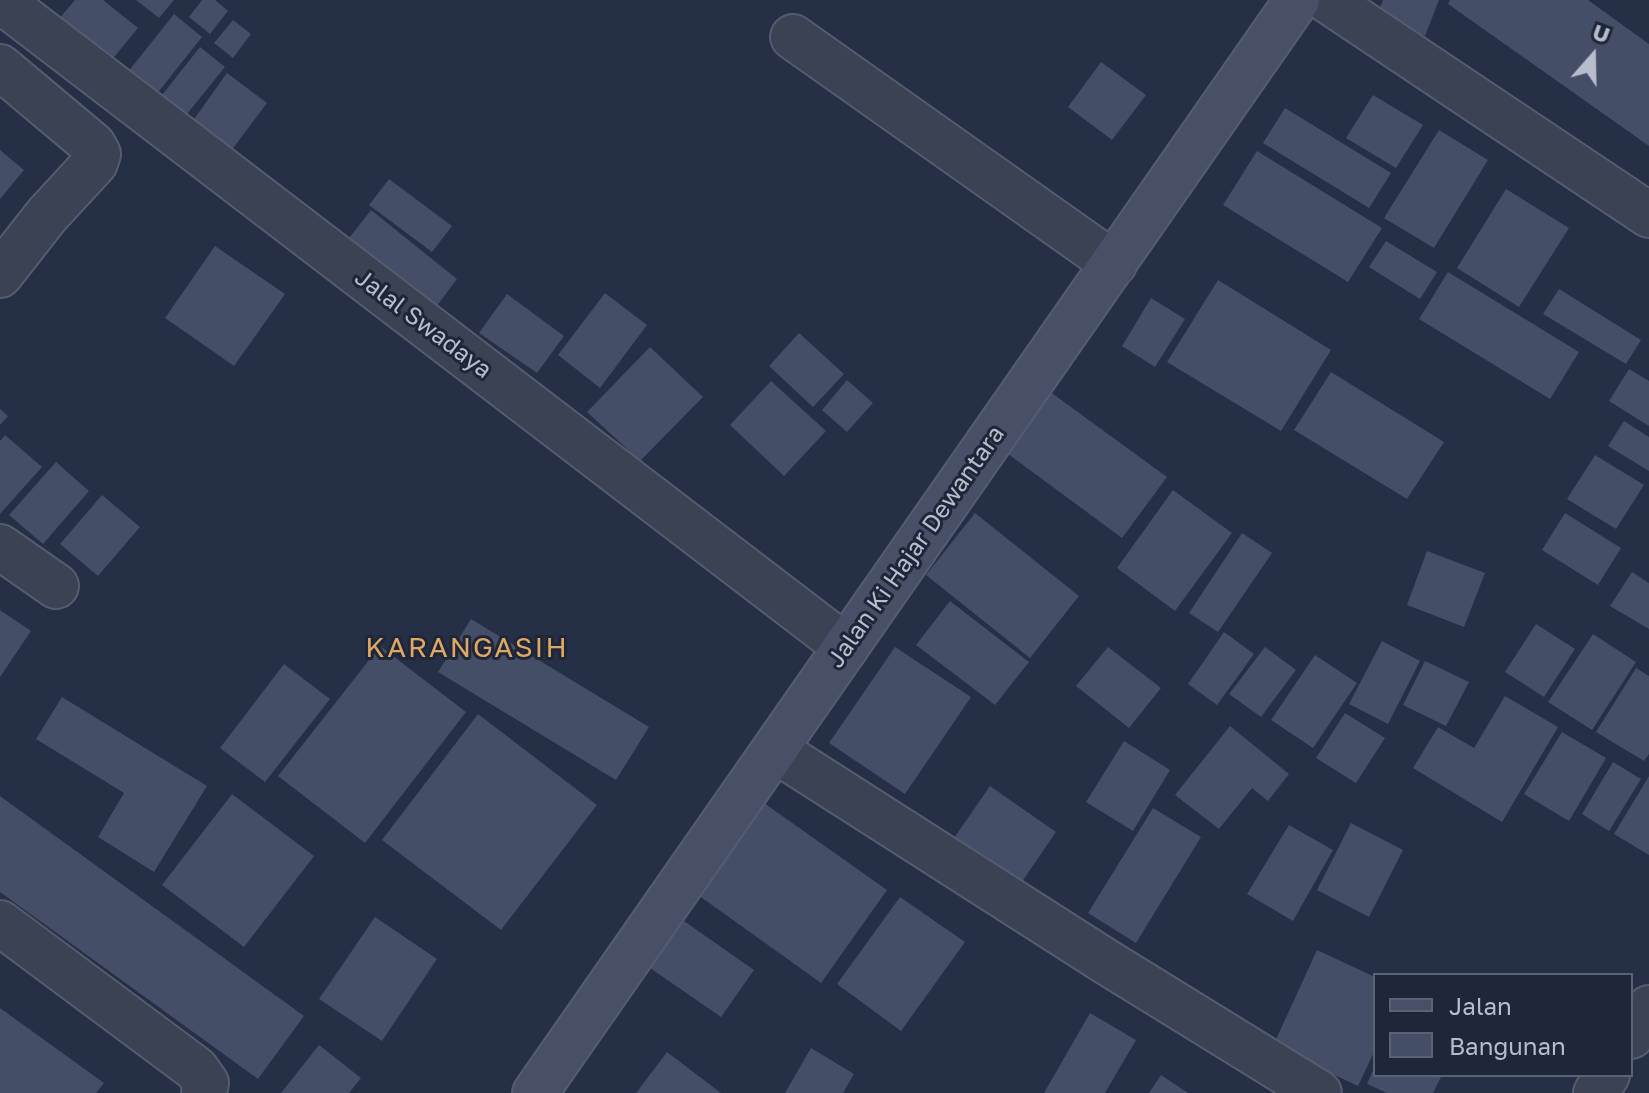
<!DOCTYPE html>
<html>
<head>
<meta charset="utf-8">
<style>
  body { margin:0 }
  #map { position:relative; width:1649px; height:1093px; overflow:hidden; background:#252f45; font-family:"Golos Text",sans-serif }
  canvas { display:block }
  .legend { position:absolute; left:1373px; top:973px; width:260px; height:104px; box-sizing:border-box; background:#1f263a; border:2px solid #5c6275; margin:0; padding:10px 14px; list-style:none; font-size:24px; color:#b8bdce }
  .legend li { display:flex; align-items:center; gap:16px; height:40px }
  .legend b { width:40px; border:2px solid #5c6275 }
  .north { position:absolute; left:1553px; top:16px; width:80px; height:80px; -webkit-text-stroke:6px #1f263a; paint-order:stroke; rotate:20deg; font-size:22px; font-weight:700; line-height:32px; text-align:center; color:#b8bdce }
  .north::after { content:''; display:block; margin:auto; width:28px; height:36px; background:#b8bdce; clip-path:polygon(50% 0,100% 100%,50% 72%,0 100%) }
</style>
</head>
<body>
<div id="map">
<canvas width="1649" height="1093"></canvas>
<ul class="legend">
<li><b style="height:10px;background:#485068"></b>Jalan</li>
<li><b style="height:22px;background:#444e67"></b>Bangunan</li>
</ul>
<div class="north">U</div>
</div>
<script>
const c = document.querySelector('canvas').getContext('2d');
c.lineJoin = 'round';
function fillPath(path, color) { c.fillStyle = color; c.fill(path, 'evenodd'); }
function trace(path, color, width, dash) { c.strokeStyle = color; c.lineWidth = width; c.lineCap = dash ? 'butt' : 'round'; c.setLineDash(dash || []); c.stroke(path); }
function write(font, color, halo, rows, align = 'center') {
  c.font = font + ' "Golos Text",sans-serif'; c.lineWidth = 6; c.setLineDash([]); c.textBaseline = 'middle'; c.strokeStyle = halo; c.fillStyle = color; for (const [text, x, y, turn = 0] of rows) {
    c.save(); c.translate(x, y); c.rotate((+turn || 0) * Math.PI / 180); c.textAlign = isNaN(turn) ? turn : align; if (halo) c.strokeText(text, 0, 0); c.fillText(text, 0, 0); c.restore();
  }
}
const building = new Path2D(`
  M 75,0 L 103,0 L 138,28 L 106,67 L 53,26 Z
  M 136,0 L 174,0 L 159,18 Z
  M 202,0 L 215,0 L 228,11 L 210,34 L 189,17 Z
  M 1383,0 L 1439,0 L 1425,36 L 1376,17 Z
  M 1450,0 L 1588,0 L 1649,44 L 1649,146 L 1448,4 Z
  M 174,14 L 202,37 L 152,100 L 124,77 Z
  M 233,20 L 251,34 L 233,58 L 214,43 Z
  M 200,47 L 225,67 L 183,119 L 158,100 Z
  M 1101,62 L 1146,95 L 1112,140 L 1068,107 Z
  M 227,73 L 267,103 L 231,151 L 192,122 Z
  M 1373,95 L 1423,125 L 1396,168 L 1346,138 Z
  M 1285,108 L 1391,173 L 1369,208 L 1263,143 Z
  M 1439,130 L 1488,160 L 1434,248 L 1384,218 Z
  M 0,150 L 24,170 L 0,199 Z
  M 1257,151 L 1382,228 L 1348,282 L 1223,205 Z
  M 389,179 L 452,226 L 432,252 L 369,205 Z
  M 1506,189 L 1569,228 L 1519,307 L 1457,268 Z
  M 371,210 L 457,279 L 433,311 L 346,242 Z
  M 1386,241 L 1437,272 L 1420,299 L 1369,267 Z
  M 215,246 L 285,294 L 234,366 L 165,318 Z
  M 1448,272 L 1579,352 L 1550,399 L 1419,319 Z
  M 1218,280 L 1331,350 L 1281,431 L 1167,362 Z
  M 1559,289 L 1641,340 L 1626,364 L 1543,314 Z
  M 605,293 L 647,325 L 600,388 L 558,355 Z
  M 507,294 L 564,336 L 537,373 L 479,333 Z
  M 1151,298 L 1185,319 L 1155,367 L 1122,346 Z
  M 799,333 L 844,374 L 813,407 L 769,366 Z
  M 650,347 L 703,397 L 640,461 L 587,412 Z
  M 1629,369 L 1649,381 L 1649,426 L 1609,401 Z
  M 1331,372 L 1444,442 L 1407,499 L 1294,430 Z
  M 847,380 L 873,403 L 847,432 L 822,410 Z
  M 771,381 L 826,431 L 784,476 L 730,425 Z
  M 1049,391 L 1167,477 L 1122,538 L 1004,451 Z
  M 0,409 L 8,416 L 0,425 Z
  M 1624,421 L 1649,437 L 1649,471 L 1608,446 Z
  M 5,435 L 42,467 L 0,514 L 0,441 Z
  M 1595,455 L 1644,485 L 1616,529 L 1567,499 Z
  M 56,462 L 89,491 L 43,544 L 9,515 Z
  M 1173,490 L 1232,533 L 1175,611 L 1117,568 Z
  M 102,495 L 140,527 L 98,576 L 60,544 Z
  M 975,513 L 1079,596 L 1030,658 L 926,575 Z
  M 1565,513 L 1621,548 L 1598,585 L 1542,550 Z
  M 1242,533 L 1272,553 L 1218,632 L 1189,613 Z
  M 1427,551 L 1485,573 L 1464,627 L 1407,605 Z
  M 1632,572 L 1649,583 L 1649,629 L 1610,606 Z
  M 950,601 L 1029,662 L 995,705 L 916,645 Z
  M 0,610 L 31,631 L 0,677 Z
  M 471,619 L 649,727 L 616,780 L 438,672 Z
  M 1536,624 L 1575,649 L 1544,697 L 1505,672 Z
  M 1224,632 L 1254,654 L 1217,705 L 1188,684 Z
  M 1593,634 L 1636,662 L 1592,730 L 1548,702 Z
  M 1382,641 L 1420,661 L 1388,724 L 1349,704 Z
  M 380,646 L 466,712 L 365,843 L 278,776 Z
  M 895,647 L 971,697 L 905,794 L 829,743 Z
  M 1108,647 L 1161,688 L 1129,728 L 1076,686 Z
  M 1265,647 L 1296,670 L 1261,717 L 1229,694 Z
  M 1315,655 L 1357,683 L 1313,748 L 1271,720 Z
  M 1425,661 L 1469,682 L 1446,726 L 1403,705 Z
  M 284,664 L 330,699 L 265,782 L 220,748 Z
  M 1636,668 L 1649,676 L 1649,754 L 1644,761 L 1596,732 Z
  M 1505,696 L 1558,727 L 1502,822 L 1413,768 L 1438,727 L 1474,748 Z
  M 62,697 L 207,786 L 154,872 L 98,837 L 124,793 L 36,739 Z
  M 1345,713 L 1385,738 L 1356,783 L 1316,758 Z
  M 478,714 L 597,805 L 501,930 L 382,840 Z
  M 1230,726 L 1289,774 L 1268,801 L 1252,788 L 1219,829 L 1175,795 Z
  M 1562,732 L 1606,758 L 1569,821 L 1524,794 Z
  M 1124,741 L 1170,770 L 1133,831 L 1086,802 Z
  M 1613,762 L 1641,779 L 1609,831 L 1582,814 Z
  M 1649,776 L 1649,855 L 1614,834 Z
  M 990,786 L 1056,832 L 1019,886 L 952,841 Z
  M 232,794 L 314,856 L 244,947 L 162,885 Z
  M 0,796 L 304,1016 L 258,1079 L 0,892 Z
  M 764,803 L 887,890 L 821,983 L 698,895 Z
  M 1153,808 L 1201,837 L 1136,943 L 1088,913 Z
  M 1351,823 L 1403,850 L 1369,917 L 1317,890 Z
  M 1289,825 L 1333,850 L 1293,921 L 1247,894 Z
  M 900,897 L 965,942 L 901,1031 L 837,984 Z
  M 375,917 L 437,959 L 382,1041 L 319,999 Z
  M 684,921 L 754,970 L 721,1017 L 650,968 Z
  M 1317,950 L 1375,977 L 1375,1050 L 1358,1086 L 1273,1046 Z
  M 0,1008 L 104,1083 L 96,1093 L 0,1093 Z
  M 1090,1013 L 1136,1040 L 1105,1093 L 1044,1093 Z
  M 319,1045 L 361,1078 L 349,1093 L 281,1093 Z
  M 811,1048 L 854,1074 L 843,1093 L 785,1093 Z
  M 667,1052 L 721,1093 L 636,1093 Z
  M 1375,1066 L 1375,1075 L 1442,1075 L 1433,1093 L 1387,1093 L 1367,1084 Z
  M 1161,1075 L 1188,1093 L 1149,1093 Z`);
const street = new Path2D(`
  M 0,0 L 846,647
  M 1327,0 L 1649,215
  M 793,37 L 1114,264
  M 0,67 L 93,145 L 98,154 L 95,163 L 47,215 L 0,275
  M 0,547 L 56,586
  M 775,750 L 1105,961 L 1319,1093
  M 0,923 L 196,1069 L 206,1083 L 204,1093
  M 1631,1036 L 1649,1008
  M 1596,1093 L 1607,1075`);
const secondary = new Path2D(`
  M 535,1093 L 1297,0`);
const streetNames = [
  ["Jalal Swadaya",423,324,37],
  ["Jalan Ki Hajar Dewantara",916,547,-55]
];
const quarterNames = [
  ["KARANGASIH",467,648]
];
fillPath(building, '#444e67');
trace(street, '#565c6f', 48);
trace(secondary, '#565c6f', 48);
trace(street, '#3a4254', 44);
trace(secondary, '#485068', 44);
write('24px', '#b8bdce', '#1f263a', streetNames);
c.letterSpacing = '2px';
write('28px', '#dea863', '#1f263a', quarterNames);
c.letterSpacing = '0px';
</script>
</body>
</html>
